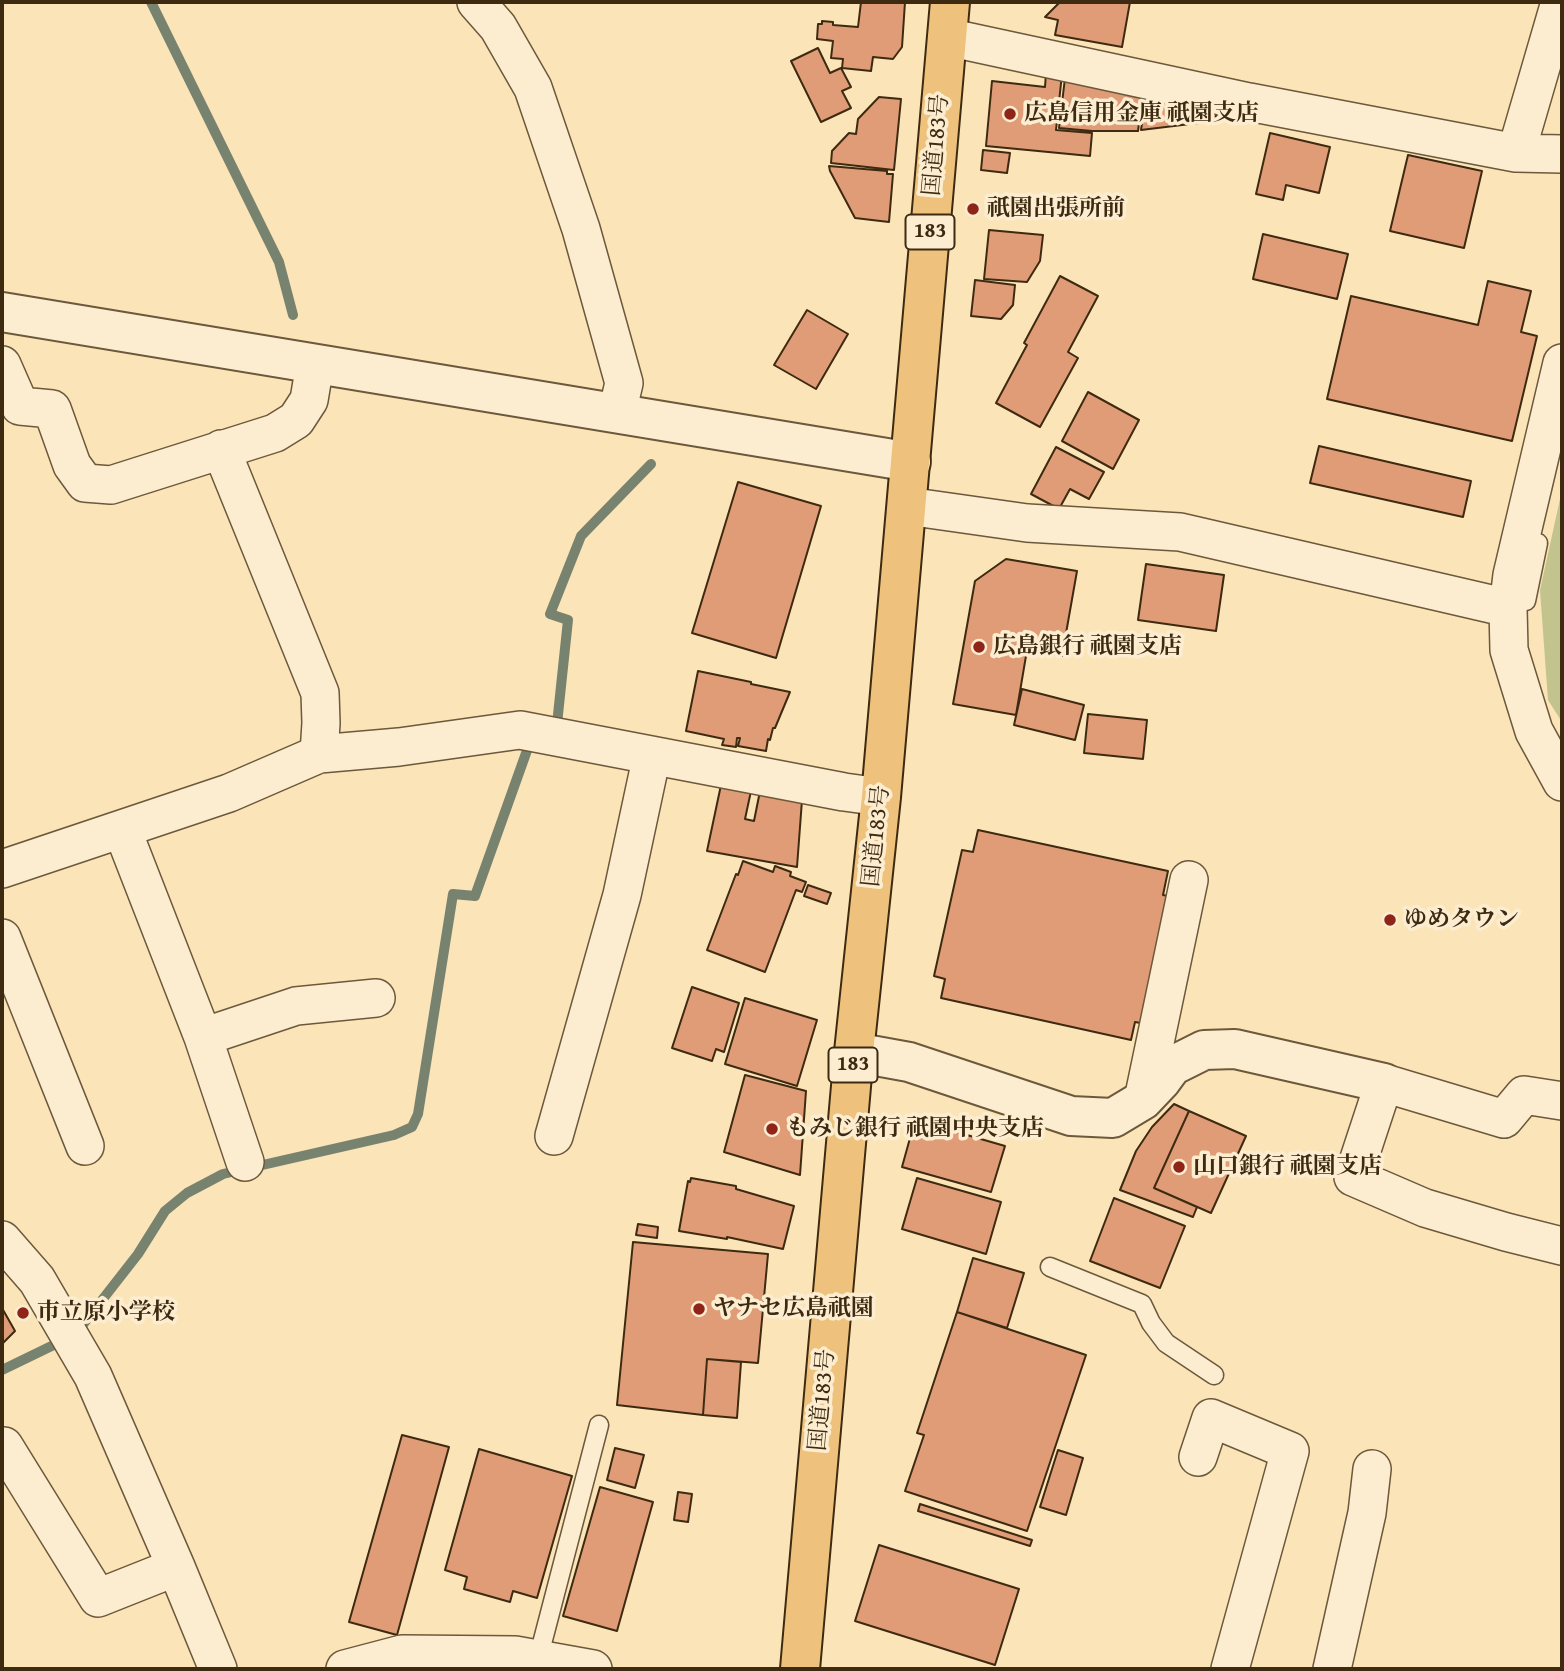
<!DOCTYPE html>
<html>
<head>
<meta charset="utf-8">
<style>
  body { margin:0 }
  #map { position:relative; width:1564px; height:1671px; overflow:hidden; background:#fbe4b8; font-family:"Gentium Book Plus",serif }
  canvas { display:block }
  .frame { position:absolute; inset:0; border:4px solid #3d2a11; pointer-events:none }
</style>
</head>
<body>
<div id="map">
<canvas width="1564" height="1671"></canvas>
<div class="frame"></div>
</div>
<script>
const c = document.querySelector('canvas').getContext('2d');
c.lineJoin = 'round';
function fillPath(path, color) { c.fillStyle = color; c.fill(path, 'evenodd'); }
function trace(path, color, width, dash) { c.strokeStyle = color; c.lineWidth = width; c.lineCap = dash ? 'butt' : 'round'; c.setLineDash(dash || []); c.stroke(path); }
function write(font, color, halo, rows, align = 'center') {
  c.font = font + ' "Gentium Book Plus","Noto Serif JP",serif'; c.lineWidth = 7; c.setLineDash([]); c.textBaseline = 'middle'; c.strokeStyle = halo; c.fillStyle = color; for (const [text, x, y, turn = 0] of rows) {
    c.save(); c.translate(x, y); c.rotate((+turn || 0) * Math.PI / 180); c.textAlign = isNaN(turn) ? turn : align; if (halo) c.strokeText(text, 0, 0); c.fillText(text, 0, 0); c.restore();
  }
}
const green = new Path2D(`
  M 1562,490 L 1562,722 L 1548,700 L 1540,590 Z`);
const stream = new Path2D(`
  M 151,2 L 279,262 L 293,315
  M 557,724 L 568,620 L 550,614 L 581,536 L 651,464
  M 81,1327 L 138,1254 L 165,1211 L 187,1193 L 223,1174 L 394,1135 L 412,1127 L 418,1114 L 453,894 L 475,896 L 530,742
  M 2,1370 L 64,1340`);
const building = new Path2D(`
  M 861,2 L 905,2 L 902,47 L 893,59 L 873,57 L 871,71 L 842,68 L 843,59 L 831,58 L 833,41 L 817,39 L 818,24 L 822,24 L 822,21 L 833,22 L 833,25 L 858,27 Z
  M 1060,2 L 1130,2 L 1122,47 L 1055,35 L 1058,20 L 1045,17 Z
  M 818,48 L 830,73 L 841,68 L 851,87 L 842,91 L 851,108 L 821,122 L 791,61 Z
  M 1046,73 L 1062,74 L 1056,130 L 1092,133 L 1090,156 L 986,146 L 992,81 L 1045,87 Z
  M 1065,78 L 1143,94 L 1138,131 L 1092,131 L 1059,128 Z
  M 1146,95 L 1217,111 L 1215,121 L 1141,130 Z
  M 879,97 L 901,99 L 894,170 L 831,163 L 832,151 L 849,133 L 856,134 L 858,119 Z
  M 1270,133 L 1330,147 L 1319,193 L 1286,185 L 1283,200 L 1256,194 Z
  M 983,150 L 1010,153 L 1007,173 L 981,170 Z
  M 1408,155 L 1482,171 L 1464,248 L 1390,231 Z
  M 829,166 L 887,171 L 887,174 L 893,174 L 889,222 L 855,218 L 830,171 Z
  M 989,230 L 1043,235 L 1040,261 L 1027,282 L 984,279 Z
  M 1263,234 L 1348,254 L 1337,299 L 1253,279 Z
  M 1060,276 L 1098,296 L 1068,352 L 1078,358 L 1040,427 L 996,403 L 1027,345 L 1024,343 Z
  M 975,280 L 1015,285 L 1013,305 L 1001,319 L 971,316 Z
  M 1488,281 L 1531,291 L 1521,332 L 1537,336 L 1512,441 L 1327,399 L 1351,296 L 1478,325 Z
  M 807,310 L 848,334 L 816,389 L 774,365 Z
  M 1088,392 L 1139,420 L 1113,469 L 1062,441 Z
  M 1319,446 L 1471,481 L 1463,517 L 1310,483 Z
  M 1056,447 L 1104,472 L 1089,499 L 1070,489 L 1059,509 L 1031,494 Z
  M 738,482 L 821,506 L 776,658 L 692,633 Z
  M 1006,559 L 1077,571 L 1062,656 L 1027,650 L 1016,715 L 953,704 L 975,581 Z
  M 1146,564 L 1224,575 L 1216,631 L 1138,620 Z
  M 698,671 L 751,682 L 751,684 L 790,692 L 775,728 L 773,728 L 770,740 L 768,739 L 766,751 L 738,746 L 740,738 L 737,738 L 736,747 L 722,745 L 724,739 L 686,731 Z
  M 1022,689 L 1084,705 L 1075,740 L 1014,725 Z
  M 1088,714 L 1147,720 L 1143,759 L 1084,753 Z
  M 721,785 L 751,791 L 745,819 L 754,821 L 760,791 L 802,800 L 797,867 L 707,851 Z
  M 978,830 L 1168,871 L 1163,895 L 1192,901 L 1163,1027 L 1135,1022 L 1131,1040 L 941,998 L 945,979 L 934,976 L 962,850 L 973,852 Z
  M 743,861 L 773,872 L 775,866 L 791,872 L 790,876 L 806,882 L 802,892 L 796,890 L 765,972 L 707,950 L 736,874 L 738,875 Z
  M 808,885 L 831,893 L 827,904 L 804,896 Z
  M 692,987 L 739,1003 L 724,1052 L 716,1049 L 712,1061 L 672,1048 Z
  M 745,998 L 817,1020 L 797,1086 L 725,1064 Z
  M 745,1075 L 806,1091 L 800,1175 L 724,1152 Z
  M 1174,1104 L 1189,1111 L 1154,1188 L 1197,1207 L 1193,1217 L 1120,1190 L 1136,1151 L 1152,1127 Z
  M 1189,1111 L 1246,1136 L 1211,1213 L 1154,1188 Z
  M 915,1120 L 1005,1146 L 991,1192 L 902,1167 Z
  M 691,1178 L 736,1186 L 736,1189 L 794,1206 L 783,1249 L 727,1237 L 727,1239 L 679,1231 L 688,1181 L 690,1182 Z
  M 917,1178 L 1001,1202 L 986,1254 L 902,1229 Z
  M 1114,1198 L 1185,1226 L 1160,1288 L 1090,1261 Z
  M 638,1224 L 658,1227 L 657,1238 L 636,1235 Z
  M 633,1242 L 768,1254 L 758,1363 L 707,1359 L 703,1415 L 617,1405 Z
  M 973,1258 L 1024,1273 L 1007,1328 L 957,1312 Z
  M 2,1308 L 15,1331 L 2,1344 Z
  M 957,1312 L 1086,1355 L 1027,1531 L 905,1491 L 924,1435 L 917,1433 Z
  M 707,1359 L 741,1362 L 737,1418 L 703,1415 Z
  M 402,1435 L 449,1447 L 397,1635 L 349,1622 Z
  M 615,1448 L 644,1455 L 635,1488 L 607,1480 Z
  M 479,1449 L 572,1476 L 537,1598 L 513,1591 L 510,1602 L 464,1589 L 467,1577 L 445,1570 Z
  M 1058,1450 L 1083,1458 L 1066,1515 L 1040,1507 Z
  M 600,1487 L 653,1502 L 617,1631 L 563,1616 Z
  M 678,1492 L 692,1494 L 688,1522 L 674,1520 Z
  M 920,1504 L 1032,1540 L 1030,1546 L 918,1511 Z
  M 879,1545 L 1019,1589 L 995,1665 L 855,1621 Z`);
const service = new Path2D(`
  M 1526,601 L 1538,543
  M 1050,1267 L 1142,1304 L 1151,1323 L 1166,1343 L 1214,1375
  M 538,1659 L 599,1425`);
const minor = new Path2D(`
  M 476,2 L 498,27 L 533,88 L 581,229 L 624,383 L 617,413
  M 947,37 L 1249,102 L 1516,153 L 1562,154
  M 1516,153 L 1560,2
  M 1562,363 L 1512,575 L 1508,608 L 1509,650 L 1534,731 L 1562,782
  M 2,365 L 20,406 L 52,409 L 72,465 L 85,483 L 111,485 L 275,433 L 296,420 L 309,400 L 315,364
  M 221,449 L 320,693 L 321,723 L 319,754
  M 907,506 L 1027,523 L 1180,532 L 1508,608
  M 122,829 L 203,1037 L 245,1162
  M 2,869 L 229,793 L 319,754 L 399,747 L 520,730 L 844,792 L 881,797
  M 2,938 L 85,1146
  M 203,1037 L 296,1006 L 376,998
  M 1143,1100 L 1189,880
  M 1562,1101 L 1524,1095 L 1504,1119 L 1384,1083 L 1353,1177 L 1425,1208 L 1506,1232 L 1562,1246
  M 554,1136 L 622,895 L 652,755
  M 2,1240 L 37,1280 L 93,1376 L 176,1567 L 218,1669
  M 4,1446 L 98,1598 L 176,1567
  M 1198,1457 L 1211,1418 L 1290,1451 L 1230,1669
  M 345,1669 L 402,1654 L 515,1655 L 593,1669
  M 1332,1669 L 1367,1513 L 1372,1469`);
const tertiary = new Path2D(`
  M 2,312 L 911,462
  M 854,1052 L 909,1062 L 1071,1116 L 1113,1118 L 1143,1100 L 1161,1081 L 1172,1066 L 1204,1050 L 1235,1049 L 1384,1083`);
const trunk = new Path2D(`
  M 800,1669 L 854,1052 L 881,797 L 950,2`);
const markers = [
  [1010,114,7,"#8f2418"],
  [973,209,7,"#8f2418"],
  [979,647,7,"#8f2418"],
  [1390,920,7,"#8f2418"],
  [772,1129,7,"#8f2418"],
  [1179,1167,7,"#8f2418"],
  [699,1309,7,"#8f2418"],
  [23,1313,7,"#8f2418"]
];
const shields = [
  [930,232,49],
  [853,1065,49]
];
const shieldNames = [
  ["183",930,232],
  ["183",853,1065]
];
const poiNames = [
  ["広島信用金庫 祇園支店",1024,114],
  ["祇園出張所前",987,209],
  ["広島銀行 祇園支店",993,647],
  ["ゆめタウン",1404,920],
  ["もみじ銀行 祇園中央支店",786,1129],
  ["山口銀行 祇園支店",1193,1167],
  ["ヤナセ広島祇園",713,1309],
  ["市立原小学校",37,1313]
];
const streetNames = [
  ["国道183号",937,145,-85],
  ["国道183号",877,836,-84],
  ["国道183号",823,1400,-85]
];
fillPath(green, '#c2c38d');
trace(stream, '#78836f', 10);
fillPath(building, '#e09c77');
trace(building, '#3d2a11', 2);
trace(service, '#6c583b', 21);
trace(minor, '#6c583b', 40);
trace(tertiary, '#6c583b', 42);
trace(trunk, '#3d2a11', 42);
trace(service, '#fcedd1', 18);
trace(minor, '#fcedd1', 37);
trace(tertiary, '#fcedd1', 38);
trace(trunk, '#eec27c', 38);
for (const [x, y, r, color] of markers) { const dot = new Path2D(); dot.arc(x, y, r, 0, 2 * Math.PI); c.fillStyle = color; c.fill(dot); trace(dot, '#fcedd1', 2.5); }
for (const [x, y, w] of shields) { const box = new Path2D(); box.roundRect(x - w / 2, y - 17.5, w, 35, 5); c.fillStyle = '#fcedd1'; c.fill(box); trace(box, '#3d2a11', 2); }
write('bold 21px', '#3d2a11', null, shieldNames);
write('bold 23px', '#3d2a11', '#fcedd1', poiNames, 'left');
write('23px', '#3d2a11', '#fcedd1', streetNames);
</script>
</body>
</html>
